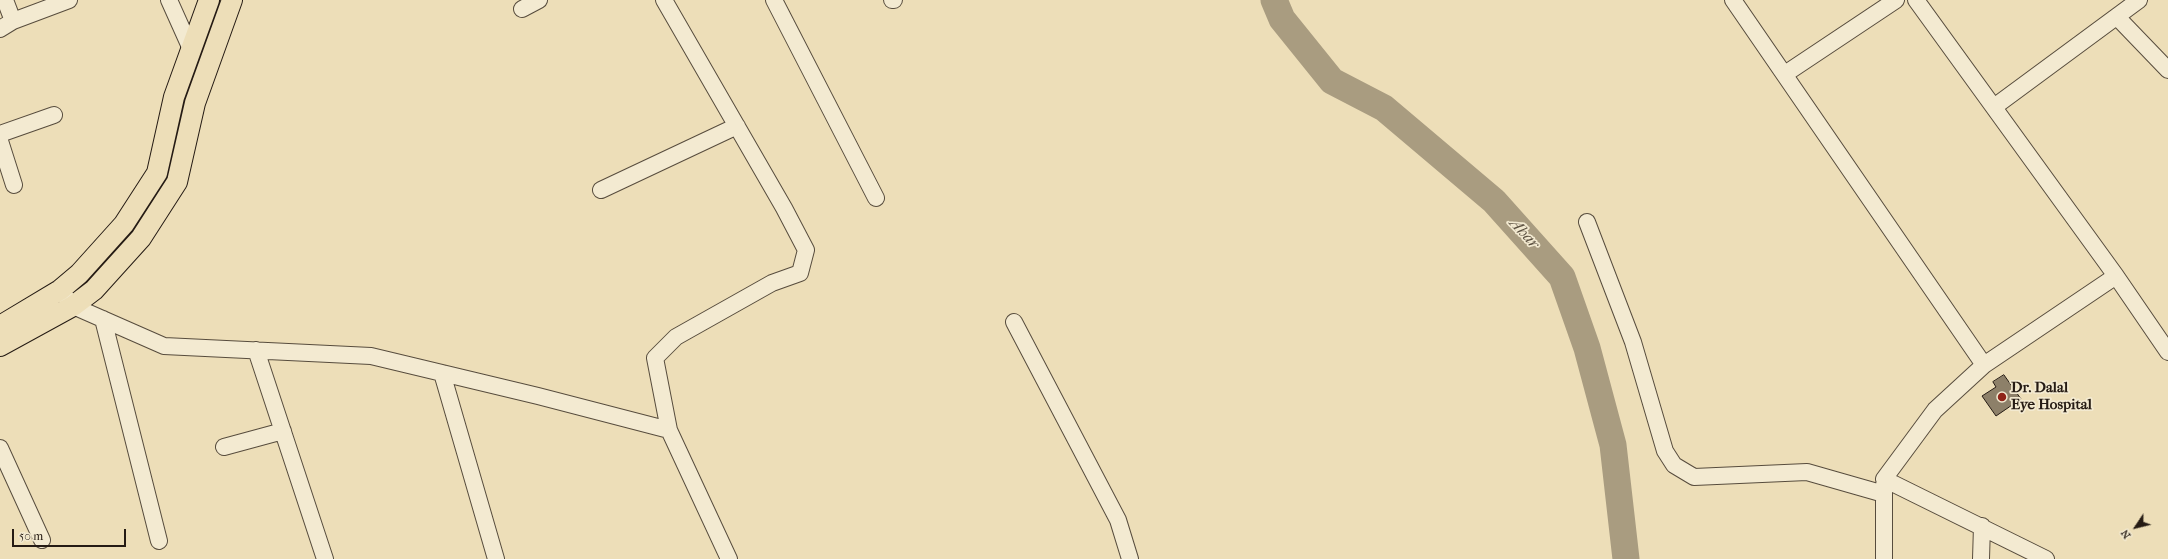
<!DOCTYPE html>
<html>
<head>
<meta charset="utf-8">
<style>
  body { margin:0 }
  #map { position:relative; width:2168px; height:559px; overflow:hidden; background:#eddeb8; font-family:"IM FELL French Canon",serif }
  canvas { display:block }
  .north { position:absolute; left:2116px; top:507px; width:40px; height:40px; -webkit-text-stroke:3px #f3ead1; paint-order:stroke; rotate:235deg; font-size:11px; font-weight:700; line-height:16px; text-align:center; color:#251b14 }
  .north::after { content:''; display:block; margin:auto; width:14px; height:18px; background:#251b14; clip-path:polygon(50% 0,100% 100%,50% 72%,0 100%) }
  .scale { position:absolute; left:12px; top:529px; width:114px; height:18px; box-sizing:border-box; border:2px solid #251b14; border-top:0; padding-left:5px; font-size:12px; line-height:14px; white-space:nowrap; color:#251b14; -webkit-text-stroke:3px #f3ead1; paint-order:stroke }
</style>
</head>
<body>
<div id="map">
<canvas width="2168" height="559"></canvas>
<div class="north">N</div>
<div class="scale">50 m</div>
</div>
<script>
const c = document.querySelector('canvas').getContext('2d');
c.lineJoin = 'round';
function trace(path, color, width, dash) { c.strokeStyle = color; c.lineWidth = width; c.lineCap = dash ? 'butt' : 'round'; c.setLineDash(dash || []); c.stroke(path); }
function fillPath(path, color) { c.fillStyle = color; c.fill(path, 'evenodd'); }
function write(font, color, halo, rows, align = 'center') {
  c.font = font + ' "IM FELL French Canon",serif'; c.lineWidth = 3.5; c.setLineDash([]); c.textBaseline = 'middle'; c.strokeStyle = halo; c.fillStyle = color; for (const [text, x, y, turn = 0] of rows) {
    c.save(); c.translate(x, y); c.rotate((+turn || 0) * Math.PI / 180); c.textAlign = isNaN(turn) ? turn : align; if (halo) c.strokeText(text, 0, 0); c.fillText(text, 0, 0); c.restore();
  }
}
const river = new Path2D(`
  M 1274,0 L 1282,19 L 1332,81 L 1384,108 L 1494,201 L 1562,277 L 1587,348 L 1613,445 L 1626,559`);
const building = new Path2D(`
  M 2004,375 L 2021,399 L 1996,416 L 1982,396 L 1996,387 L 1993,382 Z`);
const minor = new Path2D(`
  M 5,0 L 13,21 L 69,0
  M 169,0 L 191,49
  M 664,0 L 784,208 L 806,250 L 800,273 L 772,283 L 676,337 L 655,358 L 669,430
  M 774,0 L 876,198
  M 892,0 L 894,0
  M 1733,0 L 1984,365
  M 1916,0 L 2116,276
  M 522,9 L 539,0
  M 2117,17 L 2168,70
  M 0,29 L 13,21
  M 1785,74 L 1896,0
  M 1994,107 L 2139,0
  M 0,134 L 54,115
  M 0,141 L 14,185
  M 601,190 L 737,126
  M 1587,222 L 1633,342 L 1665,451 L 1674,465 L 1694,477 L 1807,472 L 1884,494
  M 60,290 L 73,306 L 164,346 L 371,356 L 538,396 L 669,430 L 729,559
  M 103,319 L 159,541
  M 1014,322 L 1118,520 L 1130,559
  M 256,350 L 325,559
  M 442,373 L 496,559
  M 224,447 L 283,431
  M 0,448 L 42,540
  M 1884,559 L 1884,485
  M 1981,559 L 1982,526
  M 2046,559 L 1884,479 L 1935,410 L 1984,365 L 2116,276 L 2168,352`);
const major = new Path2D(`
  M 0,326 L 60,290 L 79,274 L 124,224 L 157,173 L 174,97 L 209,0
  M 0,346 L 73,306 L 94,290 L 141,238 L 177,182 L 195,103 L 232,0`);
const markers = [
  [2002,397,5,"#8f2418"]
];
const poiNames = [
  ["Dr. Dalal",2011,388],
  ["Eye Hospital",2011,405]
];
const waterNames = [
  ["Ahar",1524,234,48]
];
trace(river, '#a99c80', 27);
fillPath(building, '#8d8069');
trace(building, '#251b14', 1);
trace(minor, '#574c3d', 18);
trace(major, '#251b14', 22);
trace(minor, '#f3ead1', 16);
trace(major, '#eddeb8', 20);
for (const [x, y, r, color] of markers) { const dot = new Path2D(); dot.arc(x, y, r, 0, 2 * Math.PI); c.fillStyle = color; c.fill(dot); trace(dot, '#f3ead1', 1.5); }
write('bold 15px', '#251b14', '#f3ead1', poiNames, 'left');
write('italic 16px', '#5a4f3f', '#f3ead1', waterNames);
</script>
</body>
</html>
